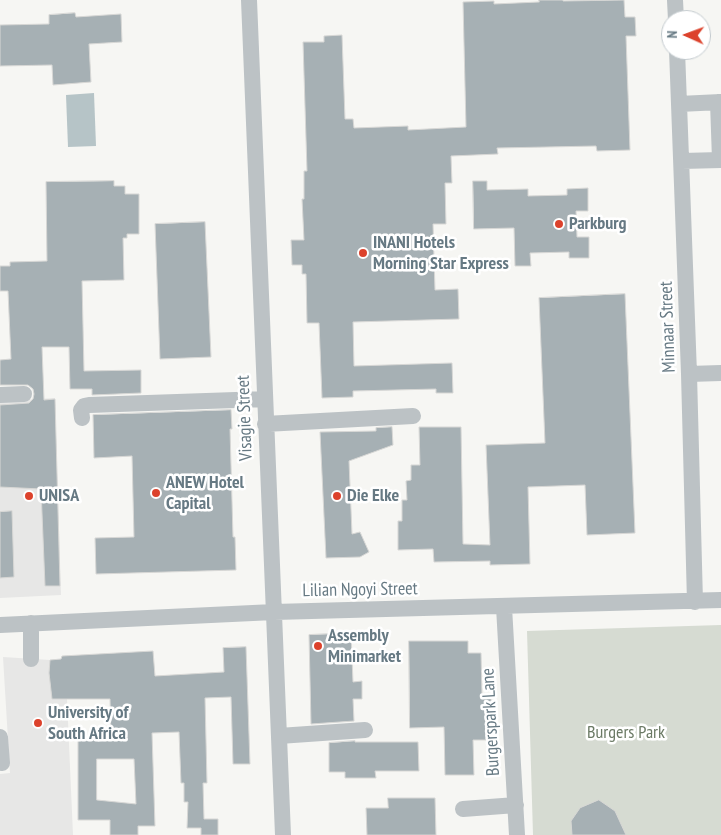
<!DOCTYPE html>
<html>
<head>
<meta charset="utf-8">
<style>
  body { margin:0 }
  #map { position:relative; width:721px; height:835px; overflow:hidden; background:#f6f6f3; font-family:"PT Sans Narrow",sans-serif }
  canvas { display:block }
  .north { position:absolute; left:661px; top:10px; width:50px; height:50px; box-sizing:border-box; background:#fff; border:1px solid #c2c9cd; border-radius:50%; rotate:272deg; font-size:14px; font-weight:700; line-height:20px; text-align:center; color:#667983 }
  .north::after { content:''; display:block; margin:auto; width:18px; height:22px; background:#dc422c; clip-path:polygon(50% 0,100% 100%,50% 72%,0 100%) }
</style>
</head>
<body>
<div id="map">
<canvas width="721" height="835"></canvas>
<div class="north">N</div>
</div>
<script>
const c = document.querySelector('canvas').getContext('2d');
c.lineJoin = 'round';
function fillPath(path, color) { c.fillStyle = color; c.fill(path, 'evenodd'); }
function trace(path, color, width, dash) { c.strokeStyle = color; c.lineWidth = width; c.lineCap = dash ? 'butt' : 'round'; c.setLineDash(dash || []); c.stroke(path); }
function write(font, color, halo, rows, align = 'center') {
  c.font = font + ' "PT Sans Narrow",sans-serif'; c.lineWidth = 5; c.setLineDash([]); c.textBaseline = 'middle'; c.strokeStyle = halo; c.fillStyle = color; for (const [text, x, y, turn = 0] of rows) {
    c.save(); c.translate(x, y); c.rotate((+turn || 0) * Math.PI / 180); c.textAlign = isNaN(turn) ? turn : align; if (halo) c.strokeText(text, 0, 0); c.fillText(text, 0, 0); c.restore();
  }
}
const built = new Path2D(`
  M 55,398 L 61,595 L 0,598 L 0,401 Z
  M 3,657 L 50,660 L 49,673 L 52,699 L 67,699 L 73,835 L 0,835 L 0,774 L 10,773 Z`);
const green = new Path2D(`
  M 721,625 L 721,835 L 533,835 L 527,631 Z`);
const water = new Path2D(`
  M 94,93 L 96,146 L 68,147 L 66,95 Z`);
const building = new Path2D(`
  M 539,0 L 563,0 L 563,1 L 624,0 L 625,17 L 635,17 L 636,36 L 626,36 L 630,150 L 597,151 L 596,146 L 497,148 L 498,154 L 451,156 L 452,183 L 445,183 L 446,224 L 433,224 L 435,290 L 458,289 L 459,319 L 353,322 L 354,366 L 452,363 L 453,393 L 436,393 L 436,389 L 353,391 L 353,397 L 322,398 L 319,323 L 307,323 L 306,274 L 302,274 L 302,265 L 292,265 L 291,240 L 304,240 L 302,199 L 304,199 L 304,171 L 307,171 L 303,42 L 324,42 L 324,36 L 342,35 L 345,119 L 353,119 L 354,128 L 408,126 L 408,130 L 466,127 L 463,2 L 494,1 L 494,4 L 539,2 Z
  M 75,13 L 76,17 L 121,14 L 122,42 L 89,44 L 91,82 L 53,85 L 52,65 L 0,66 L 0,25 L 49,24 L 49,15 Z
  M 114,181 L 114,186 L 125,186 L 125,194 L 139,194 L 139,234 L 127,234 L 127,238 L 123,238 L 124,280 L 82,281 L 84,371 L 141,370 L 141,393 L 92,395 L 92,389 L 70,389 L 69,347 L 42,347 L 44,400 L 55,399 L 60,586 L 45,586 L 41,489 L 0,487 L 0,405 L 29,403 L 33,399 L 34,394 L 33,389 L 28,385 L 0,385 L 0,360 L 11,359 L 8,291 L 0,291 L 0,266 L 10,266 L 10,262 L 47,261 L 46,182 Z
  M 473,181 L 487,181 L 487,190 L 528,189 L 528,196 L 567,195 L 567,189 L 588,188 L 588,211 L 576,211 L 577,237 L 589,237 L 589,258 L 569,258 L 569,252 L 530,253 L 531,266 L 515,266 L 514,228 L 474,229 Z
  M 205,222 L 211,357 L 160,359 L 155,224 Z
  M 625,294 L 635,533 L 587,535 L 585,485 L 528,487 L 530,564 L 490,565 L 490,561 L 434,562 L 433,549 L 398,550 L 398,521 L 402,521 L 402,500 L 407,500 L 406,481 L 411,480 L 411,465 L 420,465 L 419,427 L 461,427 L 463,544 L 490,545 L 486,445 L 545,443 L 539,298 Z
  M 231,410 L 232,429 L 230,429 L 233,537 L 235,537 L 236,570 L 96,574 L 95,538 L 134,537 L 132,456 L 94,458 L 93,415 Z
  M 392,427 L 393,445 L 349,461 L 352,534 L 360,532 L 369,552 L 360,557 L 326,558 L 320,432 L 376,431 L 376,428 Z
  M 12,511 L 14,577 L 0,578 L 0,512 Z
  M 351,633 L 353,682 L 362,681 L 362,699 L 353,699 L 354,721 L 311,724 L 309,635 Z
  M 409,641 L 468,641 L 468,653 L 481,653 L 482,694 L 491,694 L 491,740 L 473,740 L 474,775 L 445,775 L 444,727 L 410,728 Z
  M 246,647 L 250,764 L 233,764 L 231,697 L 205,698 L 207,783 L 203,783 L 204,819 L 218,819 L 218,835 L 201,835 L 201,828 L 187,828 L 188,802 L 184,802 L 184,783 L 181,783 L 179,732 L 152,733 L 155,826 L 138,826 L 138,835 L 110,835 L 110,820 L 78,820 L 78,740 L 111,740 L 110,699 L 52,699 L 49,673 L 50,660 L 61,659 L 62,656 L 153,651 L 155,676 L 224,672 L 223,648 ZM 97,759 L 134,759 L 136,804 L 97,800 Z
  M 355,741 L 355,742 L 418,742 L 419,771 L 375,771 L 376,778 L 345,778 L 345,772 L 329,772 L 329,743 Z
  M 388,798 L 435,798 L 436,835 L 367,835 L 366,808 L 388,808 Z
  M 599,800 L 615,811 L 626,835 L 572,835 L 571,821 L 580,808 Z`);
const minor = new Path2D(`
  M 249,0 L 283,835
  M 675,0 L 676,20
  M 677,50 L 689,374 L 695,602
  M 718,102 L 720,160
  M 679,104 L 721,102
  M 682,161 L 721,160
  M 689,374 L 721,373
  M 0,395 L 24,394
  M 82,418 L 81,410 L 84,406 L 89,405 L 265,399
  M 265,424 L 413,416
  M 504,607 L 517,835
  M 31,623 L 31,659
  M 0,625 L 274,612 L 721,600
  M 279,736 L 365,730
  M 0,737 L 2,763
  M 463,809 L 516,805`);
const markers = [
  [559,224,5,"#dc422c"],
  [363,253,5,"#dc422c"],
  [156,493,5,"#dc422c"],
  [29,496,5,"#dc422c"],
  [337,496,5,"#dc422c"],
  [318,646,5,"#dc422c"],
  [38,723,5,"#dc422c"]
];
const poiNames = [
  ["Parkburg",569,224],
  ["INANI Hotels",373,243],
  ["Morning Star Express",373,264],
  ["ANEW Hotel",166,483],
  ["Capital",166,504],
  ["UNISA",39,496],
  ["Die Elke",347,496],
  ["Assembly",328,636],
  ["Minimarket",328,657],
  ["University of",48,713],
  ["South Africa",48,734]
];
const streetNames = [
  ["Minnaar Street",668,327,-92],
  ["Visagie Street",245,418,-92],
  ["Lilian Ngoyi Street",360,590,-1],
  ["Burgerspark Lane",491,722,-93]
];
const parkNames = [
  ["Burgers Park",626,733]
];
fillPath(built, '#e7e7e6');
fillPath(green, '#d6dbd2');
fillPath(water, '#b6c4c7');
fillPath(building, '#a6b0b4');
trace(building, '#d7d7d5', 1);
trace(minor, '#bcc2c5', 16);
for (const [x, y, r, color] of markers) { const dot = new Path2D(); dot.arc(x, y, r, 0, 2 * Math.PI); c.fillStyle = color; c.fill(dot); trace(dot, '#fff', 2); }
write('bold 18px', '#667983', '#fff', poiNames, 'left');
write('18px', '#667983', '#fff', streetNames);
write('18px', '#6b7a65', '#fff', parkNames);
</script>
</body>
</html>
